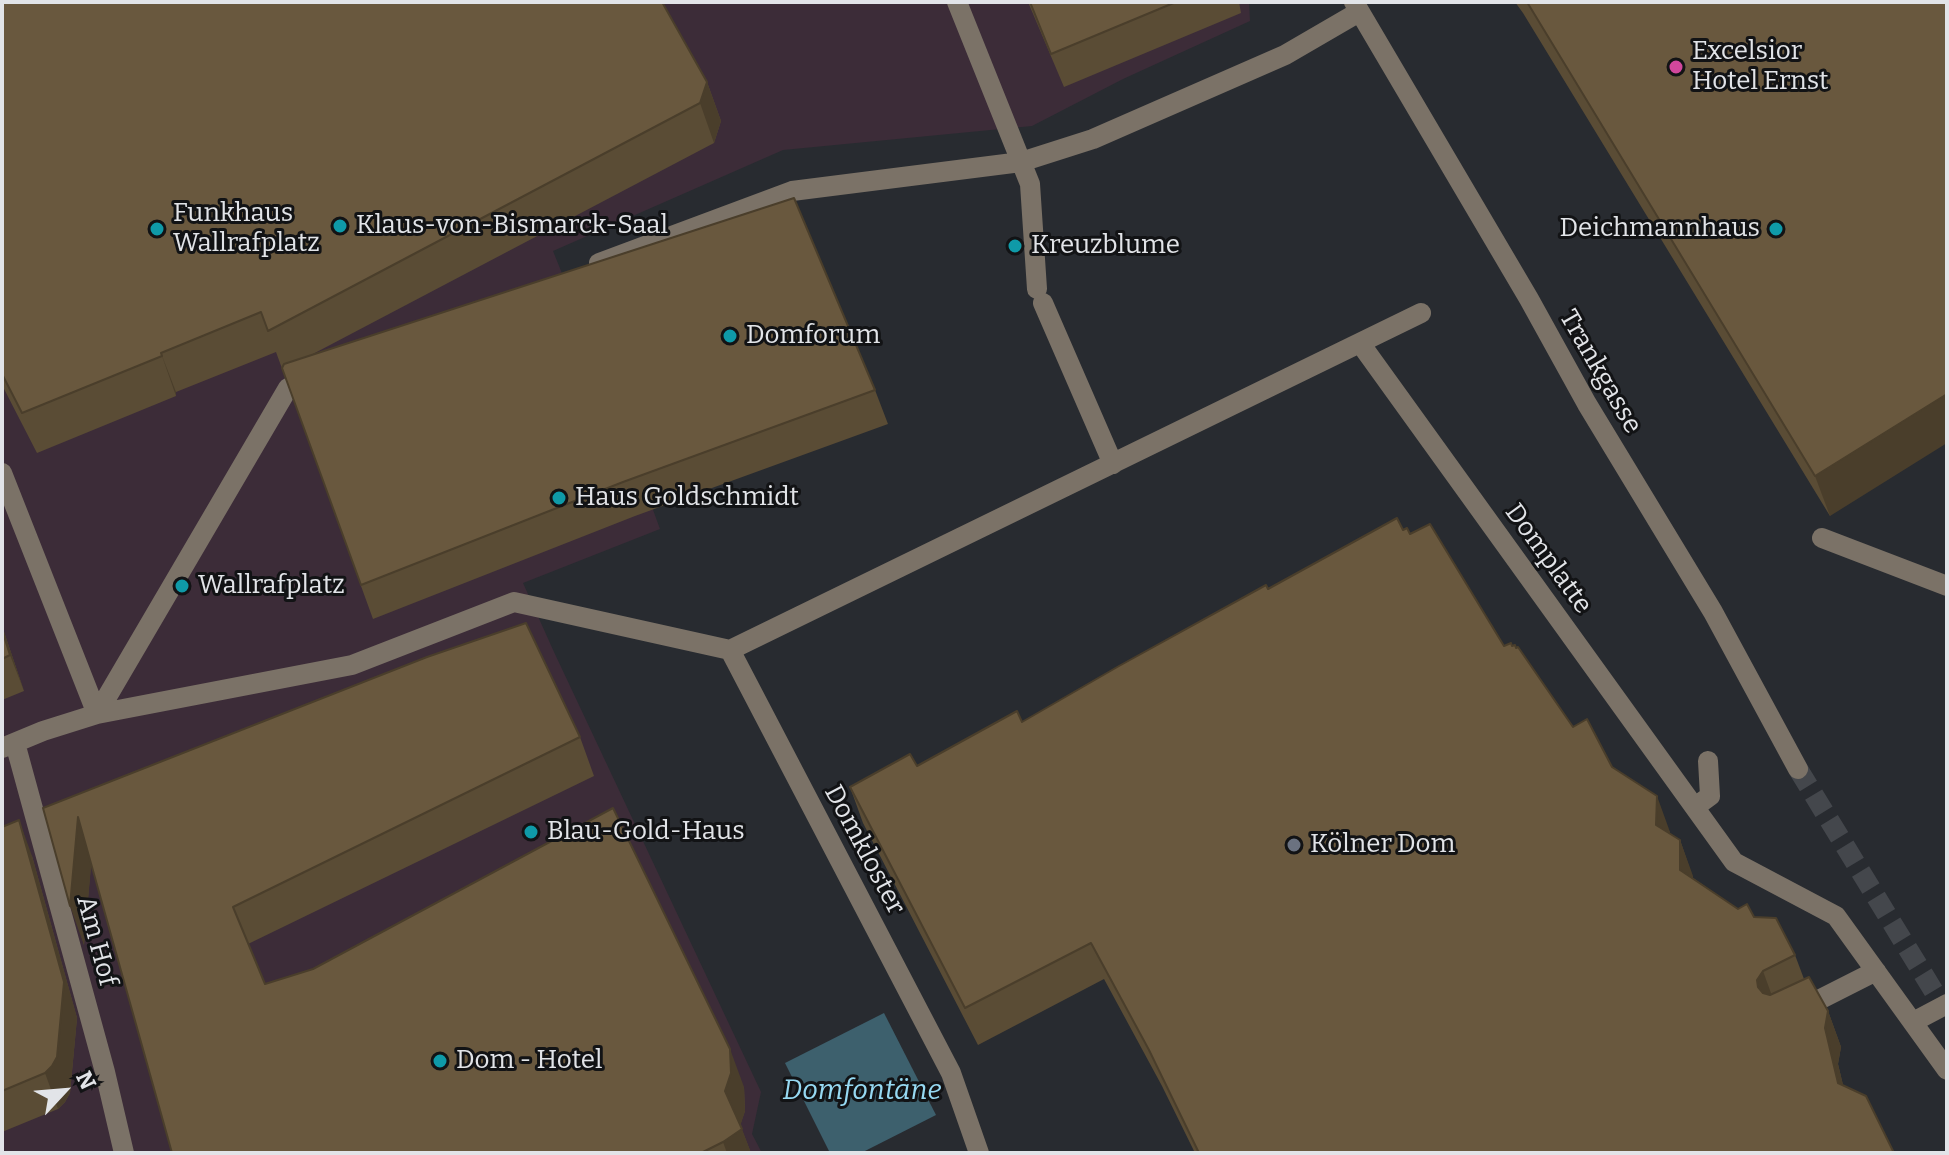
<!DOCTYPE html>
<html>
<head>
<meta charset="utf-8">
<style>
  body { margin:0 }
  #map { position:relative; width:1949px; height:1155px; overflow:hidden; background:#282b30; font-family:Bitter,serif }
  canvas { display:block }
  .frame { position:absolute; inset:0; border:4px solid #e2e4e8; pointer-events:none }
  .north { position:absolute; left:24px; top:1051px; width:80px; height:80px; -webkit-text-stroke:6px #121315; paint-order:stroke; rotate:64deg; font-size:22px; font-weight:700; line-height:32px; text-align:center; color:#e2e4e8 }
  .north::after { content:''; display:block; margin:auto; width:28px; height:36px; background:#e2e4e8; clip-path:polygon(50% 0,100% 100%,50% 72%,0 100%) }
</style>
</head>
<body>
<div id="map">
<canvas width="1949" height="1155"></canvas>
<div class="frame"></div>
<div class="north">N</div>
</div>
<script>
const c = document.querySelector('canvas').getContext('2d');
c.lineJoin = 'round';
function fillPath(path, color) { c.fillStyle = color; c.fill(path, 'evenodd'); }
function trace(path, color, width, dash) { c.strokeStyle = color; c.lineWidth = width; c.lineCap = dash ? 'butt' : 'round'; c.setLineDash(dash || []); c.stroke(path); }
function write(font, color, halo, rows, align = 'center') {
  c.font = font + ' Bitter,serif'; c.lineWidth = 6; c.setLineDash([]); c.textBaseline = 'middle'; c.strokeStyle = halo; c.fillStyle = color; for (const [text, x, y, turn = 0] of rows) {
    c.save(); c.translate(x, y); c.rotate((+turn || 0) * Math.PI / 180); c.textAlign = isNaN(turn) ? turn : align; if (halo) c.strokeText(text, 0, 0); c.fillText(text, 0, 0); c.restore();
  }
}
const commercial = new Path2D(`
  M 2,2 L 1249,2 L 1250,21 L 1123,79 L 1032,126 L 783,150 L 553,251 L 614,403 L 660,529 L 523,583 L 554,652 L 761,1092 L 752,1134 L 762,1153 L 2,1153 Z`);
const water = new Path2D(`
  M 884,1013 L 936,1115 L 861,1153 L 830,1153 L 785,1063 Z`);
const minorTunnel = new Path2D(`
  M 1798,769 L 1947,1013`);
const minor = new Path2D(`
  M 957,2 L 1030,184 L 1037,289
  M 1354,2 L 1529,299 L 1587,404 L 1713,612 L 1798,769
  M 599,263 L 792,191 L 1021,162 L 1093,139 L 1285,55 L 1359,12
  M 1043,303 L 1113,464
  M 1360,343 L 1734,862 L 1836,916 L 1947,1070
  M 2,473 L 97,714
  M 1822,538 L 1947,586
  M 97,714 L 288,388 L 313,378
  M 15,743 L 105,1072 L 124,1153
  M 2,748 L 43,731 L 97,714 L 352,665 L 514,602 L 730,650
  M 1695,807 L 1710,796 L 1708,761
  M 1797,1011 L 1876,971
  M 1913,1022 L 1947,1004
  M 979,1153 L 951,1073 L 730,650 L 1421,313`);
const wall = new Path2D(`
  M 2,2 L 707,82 L 721,121 L 714,143 L 311,355 L 875,390 L 888,424 L 635,516 L 373,619 L 276,352 L 176,392 L 176,396 L 37,453 L 2,385 Z
  M 1028,2 L 1239,2 L 1241,13 L 1064,87 Z
  M 1515,2 L 1947,2 L 1830,516 L 1523,13 Z
  M 1403,530 L 1410,534 L 1573,727 L 1612,767 L 1670,832 L 1670,834 L 1680,840 L 1693,878 L 1738,909 L 1754,917 L 1795,955 L 1804,979 L 1828,1011 L 1841,1047 L 1838,1064 L 1843,1085 L 1894,1153 L 1195,1153 L 1162,1086 L 1104,979 L 978,1045 L 863,823 L 850,787 L 917,766 L 1022,722 L 1268,589 Z
  M 2,626 L 24,691 L 2,700 Z
  M 580,737 L 594,776 L 248,944 L 265,984 L 744,1087 L 745,1111 L 740,1125 L 751,1153 L 172,1153 L 91,864 L 84,945 L 43,808 Z
  M 2,827 L 32,856 L 77,1018 L 70,1093 L 65,1102 L 58,1109 L 2,1132 Z`);
const shadedWall = new Path2D(`
  M 707,82 L 721,121 L 714,143 L 700,103 Z
  M 161,353 L 176,392 L 176,396 L 162,356 Z
  M 1947,394 L 1947,443 L 1830,516 L 1815,476 Z
  M 2,626 L 24,691 L 10,655 L 2,630 Z
  M 1657,796 L 1670,832 L 1669,861 L 1656,825 Z
  M 78,817 L 92,856 L 84,945 L 70,906 Z
  M 19,820 L 32,856 L 77,1018 L 70,1093 L 65,1102 L 58,1109 L 45,1073 Z
  M 1680,840 L 1693,876 L 1693,906 L 1680,870 Z
  M 1763,971 L 1776,1007 L 1758,987 L 1757,980 Z
  M 1828,1011 L 1841,1047 L 1838,1064 L 1851,1119 L 1838,1083 L 1825,1028 Z
  M 730,1049 L 744,1087 L 745,1111 L 739,1130 L 725,1091 Z
  M 742,1129 L 751,1153 L 727,1153 L 723,1142 Z`);
const building = new Path2D(`
  M 2,2 L 662,2 L 707,82 L 700,103 L 268,331 L 261,312 L 161,353 L 162,356 L 22,413 L 2,374 Z
  M 1030,2 L 1176,2 L 1051,54 Z
  M 1527,2 L 1947,2 L 1947,394 L 1815,476 Z
  M 794,198 L 875,390 L 623,482 L 361,585 L 282,368 L 284,364 Z
  M 1397,518 L 1403,530 L 1407,528 L 1410,534 L 1430,524 L 1504,646 L 1511,643 L 1512,646 L 1515,645 L 1516,648 L 1518,647 L 1573,727 L 1587,719 L 1612,767 L 1657,796 L 1656,825 L 1680,840 L 1680,870 L 1738,909 L 1747,904 L 1754,917 L 1776,918 L 1795,955 L 1763,971 L 1757,980 L 1758,987 L 1763,993 L 1770,995 L 1809,977 L 1828,1011 L 1825,1028 L 1838,1083 L 1866,1096 L 1894,1153 L 1199,1153 L 1149,1050 L 1091,943 L 965,1008 L 850,787 L 910,754 L 917,766 L 1017,711 L 1022,722 L 1119,666 L 1266,585 L 1268,589 Z
  M 526,623 L 580,737 L 233,907 L 265,984 L 313,969 L 613,808 L 730,1049 L 731,1073 L 725,1091 L 742,1129 L 723,1142 L 701,1153 L 172,1153 L 78,817 L 70,906 L 43,808 L 427,657 Z
  M 2,630 L 10,655 L 2,659 Z
  M 19,820 L 64,982 L 57,1057 L 52,1066 L 45,1073 L 2,1091 L 2,827 Z`);
const markers = [
  [1676,67,8,"#d1479c"],
  [340,226,8,"#0f9aa8"],
  [157,229,8,"#0f9aa8"],
  [1776,229,8,"#0f9aa8"],
  [1015,246,8,"#0f9aa8"],
  [730,336,8,"#0f9aa8"],
  [559,498,8,"#0f9aa8"],
  [182,586,8,"#0f9aa8"],
  [531,832,8,"#0f9aa8"],
  [1294,845,8,"#6b7280"],
  [440,1061,8,"#0f9aa8"]
];
const poiNames = [
  ["Excelsior",1692,52],
  ["Hotel Ernst",1692,82],
  ["Funkhaus",173,214],
  ["Wallrafplatz",173,244],
  ["Klaus-von-Bismarck-Saal",356,226],
  ["Deichmannhaus",1760,229,"right"],
  ["Kreuzblume",1031,246],
  ["Domforum",746,336],
  ["Haus Goldschmidt",575,498],
  ["Wallrafplatz",198,586],
  ["Blau-Gold-Haus",547,832],
  ["Kölner Dom",1310,845],
  ["Dom - Hotel",456,1061]
];
const streetNames = [
  ["Trankgasse",1600,372,60],
  ["Domplatte",1548,559,54],
  ["Domkloster",864,850,62],
  ["Am Hof",96,941,75]
];
const waterNames = [
  ["Domfontäne",862,1091]
];
fillPath(commercial, '#3c2c38');
fillPath(water, '#3d606d');
trace(minorTunnel, '#44474c', 20, [20, 10]);
trace(minor, '#7b7267', 20);
fillPath(wall, '#5a4c35');
fillPath(shadedWall, '#4a3e2b');
fillPath(building, '#69583e');
trace(building, '#4a3e2b', 2);
for (const [x, y, r, color] of markers) { const dot = new Path2D(); dot.arc(x, y, r, 0, 2 * Math.PI); c.fillStyle = color; c.fill(dot); trace(dot, '#121315', 3); }
write('26px', '#e2e4e8', '#121315', poiNames, 'left');
write('26px', '#e2e4e8', '#121315', streetNames);
write('italic 28px', '#96d9f2', '#121315', waterNames);
</script>
</body>
</html>
